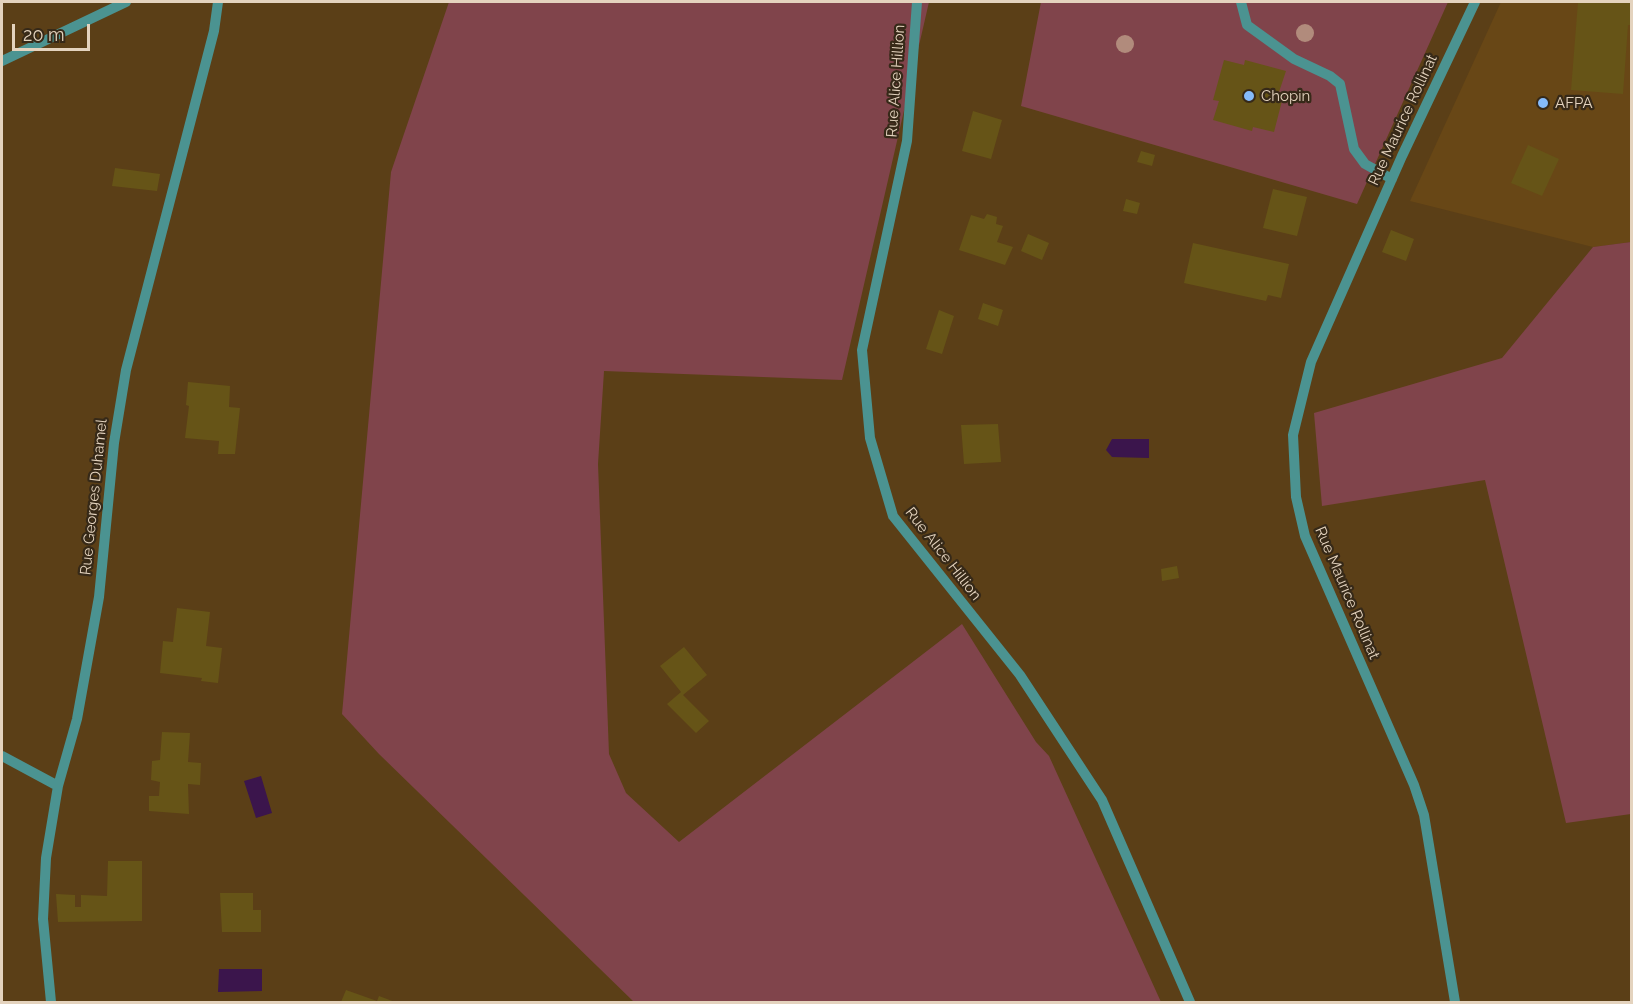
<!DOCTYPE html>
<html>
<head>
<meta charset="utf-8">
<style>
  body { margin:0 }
  #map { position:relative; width:1633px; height:1004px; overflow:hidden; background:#5b3f17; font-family:Raleway,sans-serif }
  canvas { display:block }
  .frame { position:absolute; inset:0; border:3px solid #e4d3be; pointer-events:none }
  .scale { position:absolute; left:12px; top:24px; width:78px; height:27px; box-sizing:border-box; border:3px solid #e4d3be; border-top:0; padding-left:8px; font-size:18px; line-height:21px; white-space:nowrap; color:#e4d3be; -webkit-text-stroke:4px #362918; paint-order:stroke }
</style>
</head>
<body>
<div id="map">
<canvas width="1633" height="1004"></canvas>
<div class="frame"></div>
<div class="scale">20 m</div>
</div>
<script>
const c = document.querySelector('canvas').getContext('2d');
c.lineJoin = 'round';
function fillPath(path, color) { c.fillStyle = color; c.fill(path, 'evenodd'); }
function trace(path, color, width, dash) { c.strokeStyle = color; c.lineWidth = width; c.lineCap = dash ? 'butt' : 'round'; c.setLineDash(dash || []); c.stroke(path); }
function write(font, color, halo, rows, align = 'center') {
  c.font = font + ' Raleway,sans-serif'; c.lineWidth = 4.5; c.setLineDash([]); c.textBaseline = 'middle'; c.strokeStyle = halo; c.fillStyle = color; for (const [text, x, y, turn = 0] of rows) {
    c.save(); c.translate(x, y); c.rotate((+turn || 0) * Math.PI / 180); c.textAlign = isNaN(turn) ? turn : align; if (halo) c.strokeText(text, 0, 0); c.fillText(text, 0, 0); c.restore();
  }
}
const built = new Path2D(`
  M 1501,2 L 1631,2 L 1631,242 L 1593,247 L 1410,201 Z`);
const green = new Path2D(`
  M 449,2 L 929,2 L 842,380 L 604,371 L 598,464 L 609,754 L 626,793 L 679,842 L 962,624 L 1036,742 L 1049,756 L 1161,1002 L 634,1002 L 379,754 L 342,714 L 391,172 Z
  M 1041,2 L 1448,2 L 1357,204 L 1021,106 Z
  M 1631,242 L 1631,814 L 1566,823 L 1485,480 L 1322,506 L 1314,413 L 1502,358 L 1593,247 Z`);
const water = new Path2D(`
  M 1112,439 L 1149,439 L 1149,458 L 1112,457 L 1106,450 Z
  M 261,776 L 272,813 L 256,818 L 244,781 Z
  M 219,969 L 262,969 L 262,991 L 218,992 Z`);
const building = new Path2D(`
  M 1578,2 L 1632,2 L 1632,25 L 1628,25 L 1623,94 L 1571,90 Z
  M 1224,60 L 1244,65 L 1245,60 L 1286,71 L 1279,92 L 1284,93 L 1274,132 L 1253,127 L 1252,131 L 1213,120 L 1219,101 L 1213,100 Z
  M 973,111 L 1002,120 L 991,159 L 962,151 Z
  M 1528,145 L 1559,159 L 1542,196 L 1511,183 Z
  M 1141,151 L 1155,155 L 1152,166 L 1137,162 Z
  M 115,168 L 160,174 L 157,191 L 112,186 Z
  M 1273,189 L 1307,197 L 1297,236 L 1263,228 Z
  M 1126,199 L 1140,203 L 1137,214 L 1123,211 Z
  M 987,214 L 997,217 L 996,224 L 1003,226 L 997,242 L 1013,247 L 1005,265 L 959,250 L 971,215 L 984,219 Z
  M 1391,230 L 1414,239 L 1406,261 L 1382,252 Z
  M 1028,234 L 1049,243 L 1042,260 L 1021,251 Z
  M 1193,243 L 1289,264 L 1281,298 L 1268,295 L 1266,301 L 1184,283 Z
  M 983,303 L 1003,310 L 998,326 L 978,319 Z
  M 939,310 L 954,316 L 942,354 L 926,349 Z
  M 188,382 L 230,386 L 229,407 L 240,408 L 235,454 L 218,454 L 219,441 L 185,438 L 189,406 L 186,405 Z
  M 998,424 L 1001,462 L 964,464 L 961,425 Z
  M 1177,566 L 1179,578 L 1162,581 L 1161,569 Z
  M 177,608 L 210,612 L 206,646 L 222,648 L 218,683 L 201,681 L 202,678 L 160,673 L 163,641 L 173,642 Z
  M 684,647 L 707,675 L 683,695 L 709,721 L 696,733 L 667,704 L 681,692 L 660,666 Z
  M 162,732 L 190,733 L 188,762 L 201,763 L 200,785 L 188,784 L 189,814 L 149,811 L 149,796 L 159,796 L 160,782 L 151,780 L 152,761 L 160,760 Z
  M 108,861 L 142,861 L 142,921 L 58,922 L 56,894 L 75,895 L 75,907 L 81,907 L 81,895 L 107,896 Z
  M 220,893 L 253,893 L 253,910 L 261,910 L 261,932 L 222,932 Z
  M 346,990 L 377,1001 L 379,996 L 395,1002 L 341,1002 Z`);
const minor = new Path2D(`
  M 917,2 L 907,141 L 862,350 L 870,438 L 893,516 L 1020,675 L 1102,800 L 1190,1002
  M 1241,2 L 1247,25 L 1294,59 L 1330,76 L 1340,84 L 1354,149 L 1365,164 L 1392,179
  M 2,61 L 126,2
  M 2,756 L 58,786
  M 51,1002 L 43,919 L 46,858 L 58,786 L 77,719 L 99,597 L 114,443 L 126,370 L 214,31 L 218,2
  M 1455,1002 L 1424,815 L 1414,785 L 1305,536 L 1296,497 L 1293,435 L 1311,362 L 1402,156 L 1475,2`);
const trees = [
  [1305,33],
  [1125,44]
];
const markers = [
  [1249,96,6,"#85bbfb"],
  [1543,103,6,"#85bbfb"]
];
const streetNames = [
  ["Rue Alice Hillion",896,81,-86],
  ["Rue Maurice Rollinat",1403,120,-65],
  ["Rue Georges Duhamel",94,497,-84],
  ["Rue Alice Hillion",943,554,52],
  ["Rue Maurice Rollinat",1347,593,67]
];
const poiNames = [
  ["Chopin",1261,96],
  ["AFPA",1555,103]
];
fillPath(built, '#684716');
fillPath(green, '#80444b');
fillPath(water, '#3b154c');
fillPath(building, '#665417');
trace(minor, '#4b9391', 10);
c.fillStyle = '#b18b7c';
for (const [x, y] of trees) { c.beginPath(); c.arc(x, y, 9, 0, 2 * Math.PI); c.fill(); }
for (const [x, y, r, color] of markers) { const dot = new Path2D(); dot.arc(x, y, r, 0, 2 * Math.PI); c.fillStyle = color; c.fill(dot); trace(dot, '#362918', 2); }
write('15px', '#e4d3be', '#362918', streetNames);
write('15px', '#e4d3be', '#362918', poiNames, 'left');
</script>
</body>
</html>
